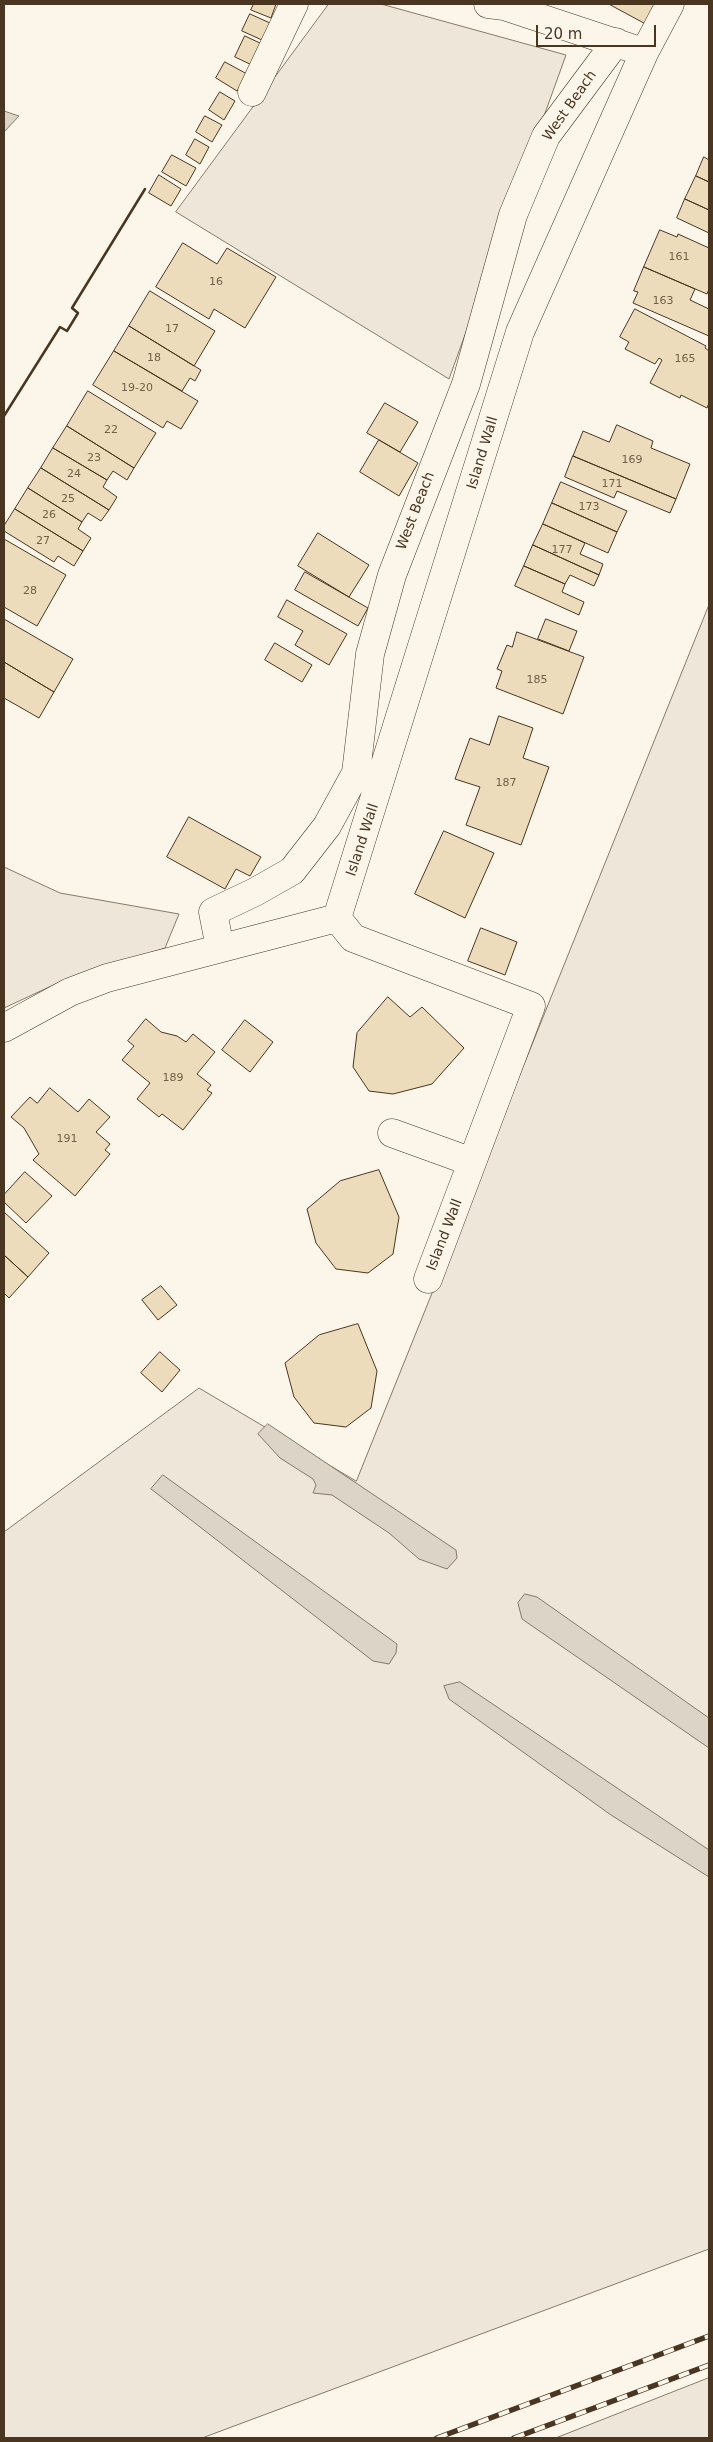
<!DOCTYPE html>
<html>
<head>
<meta charset="utf-8">
<style>
  body { margin:0 }
  #map { position:relative; width:713px; height:2442px; overflow:hidden; background:#fbf6e9; font-family:"DejaVu Sans",sans-serif }
  canvas { display:block }
  .frame { position:absolute; inset:0; border:5px solid #4a3520; pointer-events:none }
  .scale { position:absolute; left:536px; top:25px; width:120px; height:22px; box-sizing:border-box; border:2px solid #4a3520; border-top:0; padding-left:6px; font-size:15px; line-height:18px; white-space:nowrap; color:#4a3520; -webkit-text-stroke:4px #fbf6e9; paint-order:stroke }
</style>
</head>
<body>
<div id="map">
<canvas width="713" height="2442"></canvas>
<div class="frame"></div>
<div class="scale">20 m</div>
</div>
<script>
const c = document.querySelector('canvas').getContext('2d');
c.lineJoin = 'round';
function fillPath(path, color) { c.fillStyle = color; c.fill(path, 'evenodd'); }
function trace(path, color, width, dash) { c.strokeStyle = color; c.lineWidth = width; c.lineCap = dash ? 'butt' : 'round'; c.setLineDash(dash || []); c.stroke(path); }
function write(font, color, halo, rows, align = 'center') {
  c.font = font + ' "DejaVu Sans",sans-serif'; c.lineWidth = 4; c.setLineDash([]); c.textBaseline = 'middle'; c.strokeStyle = halo; c.fillStyle = color; for (const [text, x, y, turn = 0] of rows) {
    c.save(); c.translate(x, y); c.rotate((+turn || 0) * Math.PI / 180); c.textAlign = isNaN(turn) ? turn : align; if (halo) c.strokeText(text, 0, 0); c.fillText(text, 0, 0); c.restore();
  }
}
const green = new Path2D(`
  M 329,4 L 381,4 L 566,55 L 449,379 L 176,212 Z
  M 709,605 L 709,2249 L 202,2438 L 4,2438 L 4,1532 L 199,1388 L 356,1481 Z
  M 4,867 L 60,893 L 179,914 L 165,948 L 60,982 L 4,1008 Z
  M 709,2378 L 709,2438 L 556,2438 Z`);
const water = new Path2D(`
  M 4,111 L 19,116 L 4,132 Z
  M 268,1424 L 456,1550 L 457,1558 L 447,1569 L 419,1559 L 389,1533 L 332,1495 L 313,1493 L 316,1485 L 313,1479 L 280,1458 L 258,1434 Z
  M 163,1475 L 397,1644 L 396,1653 L 389,1664 L 373,1661 L 151,1489 Z
  M 525,1594 L 537,1597 L 709,1718 L 709,1748 L 522,1619 L 518,1603 Z
  M 460,1682 L 709,1850 L 709,1877 L 611,1815 L 449,1699 L 444,1686 Z`);
const building = new Path2D(`
  M 254,4 L 276,4 L 271,18 L 251,10 Z
  M 609,4 L 664,4 L 652,27 Z
  M 250,14 L 270,23 L 262,40 L 242,31 Z
  M 245,36 L 264,45 L 254,66 L 235,57 Z
  M 225,62 L 247,74 L 237,91 L 216,78 Z
  M 220,92 L 235,101 L 224,120 L 209,110 Z
  M 205,116 L 222,125 L 212,142 L 196,132 Z
  M 195,139 L 209,147 L 200,164 L 186,155 Z
  M 172,155 L 196,168 L 186,186 L 162,172 Z
  M 704,157 L 709,160 L 709,182 L 696,176 Z
  M 159,175 L 181,189 L 171,206 L 149,193 Z
  M 696,176 L 709,182 L 709,210 L 685,199 Z
  M 685,199 L 709,210 L 709,233 L 677,218 Z
  M 660,230 L 677,237 L 678,234 L 709,248 L 709,289 L 707,294 L 644,267 Z
  M 183,243 L 217,264 L 227,248 L 276,277 L 245,328 L 214,309 L 209,319 L 156,287 Z
  M 644,267 L 695,289 L 690,300 L 709,309 L 709,336 L 633,303 L 638,292 L 634,291 Z
  M 150,291 L 215,331 L 194,366 L 129,326 Z
  M 635,309 L 706,346 L 705,348 L 709,351 L 709,403 L 707,408 L 681,395 L 680,398 L 650,383 L 662,360 L 659,358 L 655,364 L 625,349 L 629,342 L 620,337 Z
  M 129,326 L 201,370 L 195,381 L 190,378 L 182,391 L 114,351 Z
  M 114,351 L 198,401 L 181,429 L 167,421 L 163,428 L 93,385 Z
  M 88,391 L 156,433 L 134,468 L 67,426 Z
  M 385,403 L 418,422 L 400,452 L 367,433 Z
  M 617,425 L 653,441 L 651,448 L 690,464 L 676,499 L 573,456 L 583,431 L 609,442 Z
  M 67,426 L 134,468 L 127,480 L 113,471 L 107,480 L 53,448 Z
  M 379,440 L 418,463 L 399,496 L 360,472 Z
  M 53,448 L 107,480 L 103,487 L 117,497 L 109,510 L 41,468 Z
  M 573,456 L 676,499 L 670,513 L 617,491 L 614,498 L 565,477 Z
  M 41,468 L 109,510 L 101,521 L 88,513 L 82,522 L 28,488 Z
  M 561,482 L 627,511 L 617,532 L 552,503 Z
  M 28,488 L 82,522 L 78,529 L 91,538 L 83,551 L 15,509 Z
  M 552,503 L 617,532 L 608,553 L 543,524 Z
  M 15,509 L 83,551 L 74,566 L 58,556 L 54,562 L 4,531 L 4,526 Z
  M 543,524 L 585,543 L 580,554 L 603,564 L 599,575 L 533,545 Z
  M 318,533 L 369,565 L 349,597 L 298,566 Z
  M 4,539 L 66,575 L 37,626 L 4,607 Z
  M 533,545 L 599,575 L 594,586 L 570,575 L 565,584 L 524,566 Z
  M 524,566 L 565,584 L 562,592 L 584,602 L 579,615 L 515,586 Z
  M 305,572 L 368,608 L 358,626 L 295,590 Z
  M 287,600 L 347,634 L 329,665 L 295,645 L 303,631 L 278,617 Z
  M 4,619 L 73,659 L 54,692 L 4,662 Z
  M 546,619 L 577,631 L 569,651 L 538,639 Z
  M 517,632 L 584,657 L 563,714 L 496,688 L 502,671 L 497,669 L 507,645 L 512,647 Z
  M 275,643 L 312,665 L 302,682 L 265,660 Z
  M 4,662 L 54,692 L 39,718 L 4,698 Z
  M 499,716 L 533,728 L 523,758 L 549,767 L 521,845 L 466,825 L 480,787 L 455,779 L 470,738 L 489,745 Z
  M 189,817 L 261,857 L 250,876 L 236,869 L 225,889 L 167,857 Z
  M 444,831 L 494,853 L 465,918 L 415,894 Z
  M 481,928 L 517,942 L 505,975 L 468,961 Z
  M 388,997 L 410,1017 L 422,1007 L 464,1048 L 432,1084 L 393,1094 L 369,1091 L 353,1067 L 357,1033 Z
  M 146,1019 L 161,1032 L 177,1036 L 186,1042 L 193,1034 L 215,1052 L 197,1074 L 211,1085 L 207,1090 L 212,1093 L 183,1130 L 162,1114 L 159,1117 L 137,1099 L 150,1083 L 122,1060 L 134,1046 L 128,1041 Z
  M 245,1020 L 273,1042 L 250,1072 L 222,1050 Z
  M 50,1088 L 78,1112 L 89,1099 L 110,1117 L 96,1132 L 110,1144 L 105,1150 L 110,1154 L 75,1196 L 33,1160 L 39,1154 L 24,1128 L 11,1117 L 30,1097 L 37,1103 Z
  M 379,1170 L 399,1217 L 393,1254 L 368,1273 L 336,1269 L 316,1243 L 307,1209 L 340,1181 Z
  M 25,1172 L 52,1196 L 26,1223 L 4,1202 L 4,1195 Z
  M 4,1212 L 49,1253 L 28,1277 L 4,1255 Z
  M 4,1255 L 28,1277 L 9,1298 L 4,1293 Z
  M 161,1286 L 177,1305 L 158,1320 L 142,1300 Z
  M 358,1324 L 377,1371 L 371,1408 L 346,1427 L 314,1423 L 294,1397 L 285,1363 L 319,1335 Z
  M 160,1352 L 180,1370 L 162,1392 L 141,1373 Z`);
const minor = new Path2D(`
  M 488,4 L 504,6 L 631,48
  M 252,92 L 294,4
  M 337,918 L 520,332 L 644,53 L 670,4
  M 337,918 L 353,938 L 531,1006 L 428,1279
  M 220,948 L 213,912 L 255,892 L 292,871 L 327,826 L 356,773 L 370,654 L 392,575 L 466,384 L 513,215 L 546,136 L 616,42
  M 4,1028 L 70,992 L 107,978 L 337,918
  M 392,1133 L 472,1162`);
const rail = new Path2D(`
  M 437,2438 L 709,2336
  M 514,2438 L 709,2365`);
const wall = new Path2D(`
  M 4,416 L 60,327 L 67,331 L 78,313 L 72,308 L 145,189`);
const numberNames = [
  ["161",679,257],
  ["16",216,282],
  ["163",663,301],
  ["17",172,329],
  ["18",154,358],
  ["165",685,359],
  ["19-20",137,388],
  ["22",111,430],
  ["23",94,458],
  ["169",632,460],
  ["24",74,474],
  ["171",612,484],
  ["25",68,499],
  ["173",589,507],
  ["26",49,515],
  ["27",43,541],
  ["177",562,550],
  ["28",30,591],
  ["185",537,680],
  ["187",506,783],
  ["189",173,1078],
  ["191",67,1139]
];
const streetNames = [
  ["West Beach",570,106,-55],
  ["Island Wall",483,453,-73],
  ["West Beach",416,511,-69],
  ["Island Wall",363,840,-72],
  ["Island Wall",445,1235,-69]
];
fillPath(green, '#ede6d9');
trace(green, '#887966', 1);
fillPath(water, '#dcd4c6');
trace(water, '#887966', 1);
fillPath(building, '#ecdcbc');
trace(building, '#4a3520', 1);
trace(minor, '#4a3520', 29);
trace(minor, '#fbf6e9', 28);
trace(rail, '#4a3520', 5.5);
trace(rail, '#fbf6e9', 4, [11]);
trace(wall, '#4a3520', 2.5);
write('11px', '#725f47', null, numberNames);
write('14px', '#4a3520', '#fbf6e9', streetNames);
</script>
</body>
</html>
